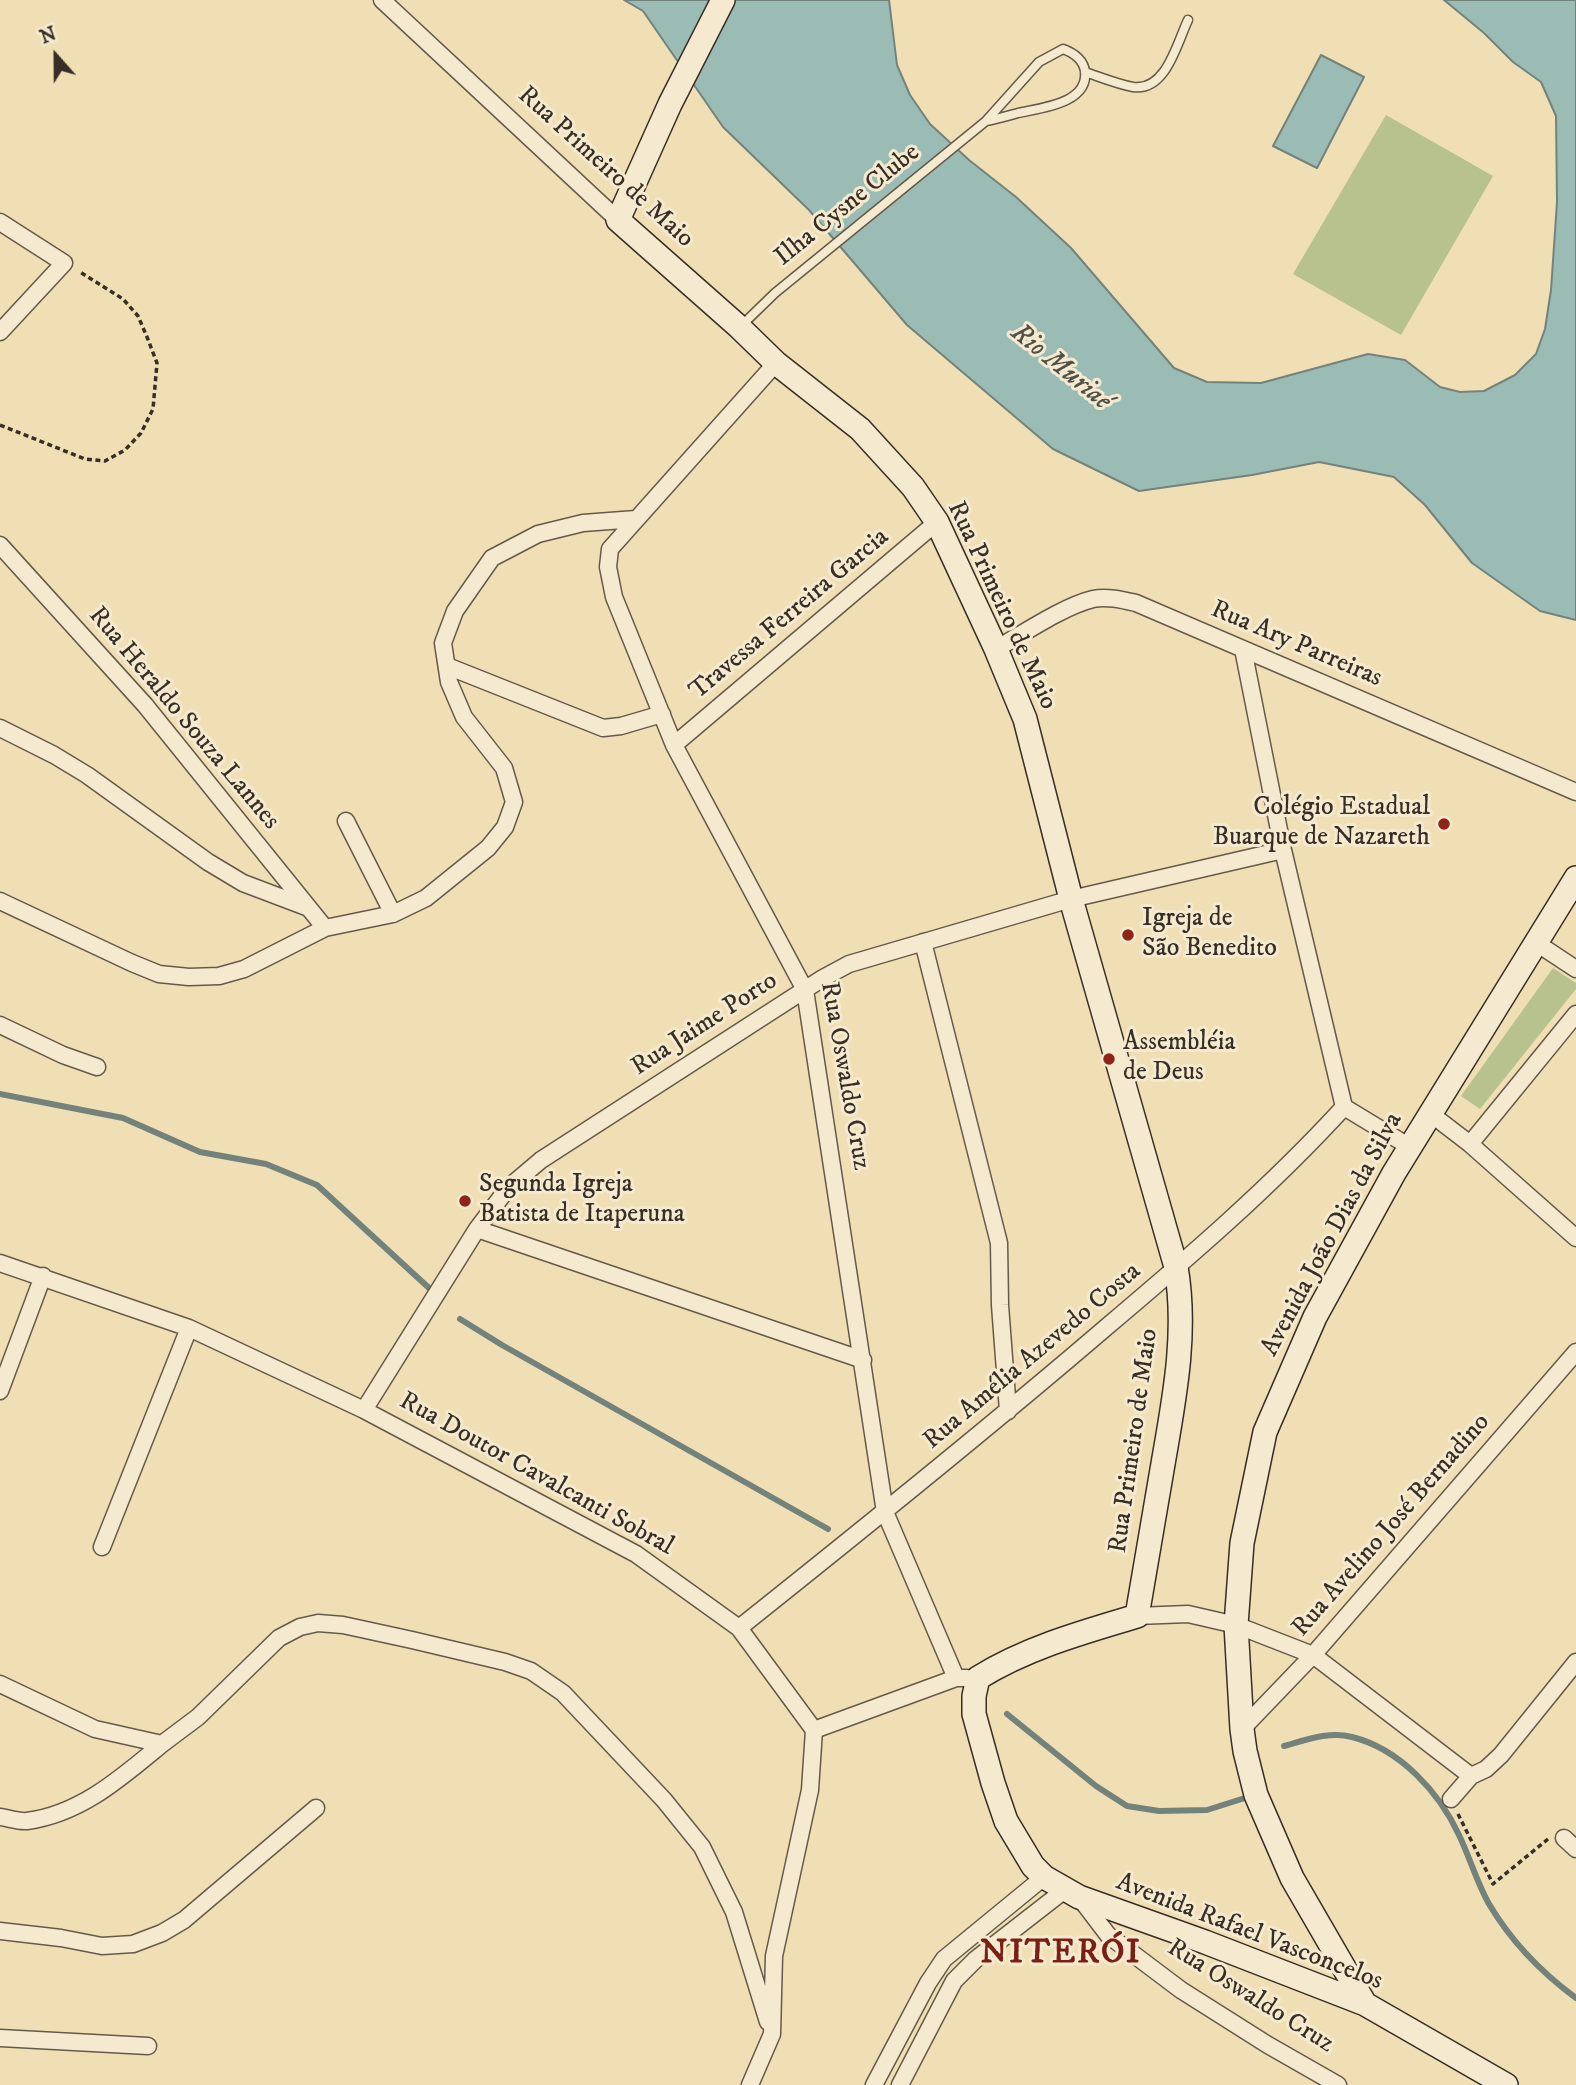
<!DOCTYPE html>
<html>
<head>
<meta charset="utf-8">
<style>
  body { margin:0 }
  #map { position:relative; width:1576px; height:2085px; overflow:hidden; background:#f0dfb5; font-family:"IM FELL DW Pica",serif }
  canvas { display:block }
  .north { position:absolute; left:21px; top:21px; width:70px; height:70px; -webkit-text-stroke:5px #f5eacf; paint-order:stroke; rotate:339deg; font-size:19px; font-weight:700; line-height:28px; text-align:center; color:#372e25 }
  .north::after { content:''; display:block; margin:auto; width:24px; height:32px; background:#372e25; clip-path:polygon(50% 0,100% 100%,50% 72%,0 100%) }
</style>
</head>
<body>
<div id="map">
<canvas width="1576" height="2085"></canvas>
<div class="north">N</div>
</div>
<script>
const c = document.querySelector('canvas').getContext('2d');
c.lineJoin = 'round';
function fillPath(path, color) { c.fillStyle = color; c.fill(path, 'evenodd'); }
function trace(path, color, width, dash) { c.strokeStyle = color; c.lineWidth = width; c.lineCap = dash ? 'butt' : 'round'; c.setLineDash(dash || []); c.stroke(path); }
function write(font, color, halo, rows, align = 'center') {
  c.font = font + ' "IM FELL DW Pica",serif'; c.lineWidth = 6; c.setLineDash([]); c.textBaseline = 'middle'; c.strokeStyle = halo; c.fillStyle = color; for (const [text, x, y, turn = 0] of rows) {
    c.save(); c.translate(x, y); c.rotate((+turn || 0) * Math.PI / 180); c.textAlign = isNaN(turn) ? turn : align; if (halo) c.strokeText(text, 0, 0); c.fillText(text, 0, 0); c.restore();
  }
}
const green = new Path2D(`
  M 1386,115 L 1493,176 L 1401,335 L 1293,274 Z
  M 1553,968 L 1576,983 L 1576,989 L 1480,1109 L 1461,1096 Z`);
const water = new Path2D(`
  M 624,0 L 889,0 L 897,65 L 910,95 L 930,124 L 969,160 L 1016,197 L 1071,248 L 1174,368 L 1207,382 L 1261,383 L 1368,354 L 1405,360 L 1440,387 L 1460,392 L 1484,391 L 1515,375 L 1536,354 L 1545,329 L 1551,290 L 1557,202 L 1556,116 L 1541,82 L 1513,62 L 1484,33 L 1444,0 L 1576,0 L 1576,620 L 1540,611 L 1472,563 L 1425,505 L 1394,477 L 1319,462 L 1252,475 L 1139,491 L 1053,449 L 907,325 L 809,210 L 723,127 L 643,11 Z
  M 1321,55 L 1364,77 L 1317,168 L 1273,146 Z`);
const stream = new Path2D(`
  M 0,1094 L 123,1118 L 200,1152 L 266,1164 L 317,1185 L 429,1288
  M 460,1319 L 502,1345 L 828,1529
  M 1007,1714 L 1096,1786 L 1127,1806 L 1159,1811 L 1207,1810 L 1248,1797
  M 1284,1746 C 1306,1740 1329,1731 1352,1737 C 1400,1749 1439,1792 1459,1835 C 1470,1858 1477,1883 1489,1904 C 1511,1941 1542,1973 1576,1998`);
const path = new Path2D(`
  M 0,425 L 85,459 L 105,461 L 125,450 L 141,433 L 153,409 L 157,363 L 147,337 L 138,316 L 123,299 L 80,272
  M 1458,1814 L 1493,1884 L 1548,1839`);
const lane = new Path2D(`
  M 1063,49 C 1074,53 1083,59 1085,71 C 1089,104 1040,108 1018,113 C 1007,116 997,119 986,121 L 1039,62 Z
  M 1085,72 C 1100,77 1117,84 1133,87 C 1166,92 1177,43 1188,20
  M 742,325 L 775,293 L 986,121`);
const street = new Path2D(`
  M 382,0 L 618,220
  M 0,222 L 64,263 L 0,332
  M 776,363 L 610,549 L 608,567 L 614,597 L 674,745 L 805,990 L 885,1512 L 956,1678
  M 0,545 L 145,705 L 325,928
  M 996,649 C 1024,633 1064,606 1093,599 C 1107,596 1123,600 1136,603 L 1576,792
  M 1243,649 L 1283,850 L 1344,1107 L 1410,1147
  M 447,666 L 603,728 L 621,726 L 662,714
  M 0,728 L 54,755 L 87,775 L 208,862 L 243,883 L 309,908
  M 674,745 L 937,522
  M 346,821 L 393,914
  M 0,901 L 132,963 L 159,974 L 189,977 L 219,976 L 244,969 L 325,928 L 393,914 L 426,898 L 488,848 L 505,827 L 514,802 L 504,768 L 464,717 L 449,682 L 443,643 L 455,611 L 492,558 L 538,534 L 583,523 L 636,519
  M 923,942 L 999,1243 L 1000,1305 L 1008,1411
  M 1535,942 L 1576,969
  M 0,1025 L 63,1055 L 97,1067
  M 1431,1114 L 1470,1144 L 1576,1238
  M 1470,1144 L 1576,1014
  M 477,1229 L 863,1360
  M 0,1263 L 189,1328 L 364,1410 L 636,1554 L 739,1628 L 814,1730 L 810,1790 L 774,1956 L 772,2034 L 750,2085
  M 0,1391 L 43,1276
  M 364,1410 L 477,1229 L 508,1188 L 541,1160 L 823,978 L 849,964 L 1071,899 L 1283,850
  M 102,1547 L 189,1328
  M 1137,1616 L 1188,1614 L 1236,1625 L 1313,1655 L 1471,1776
  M 739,1628 C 862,1530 984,1432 1103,1330 C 1187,1259 1270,1188 1344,1107
  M 0,1684 L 95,1729 L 162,1744 L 198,1717 L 279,1638 L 300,1627 L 318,1623 L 343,1625 L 412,1640 L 505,1662 L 531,1671 L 563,1693 L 664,1800 L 702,1847 L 734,1912 L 768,2022
  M 1242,1729 L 1313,1655 L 1576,1352
  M 814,1730 L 956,1678 L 967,1678
  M 1451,1799 L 1471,1776 L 1486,1769 L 1501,1755 L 1576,1662
  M 0,1817 C 8,1818 19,1822 27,1821 C 81,1814 122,1777 162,1744
  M 1564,1838 L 1576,1849
  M 1079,1897 L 1108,1935 L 1181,1990 L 1268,2045 L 1338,2085
  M 0,1931 L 61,1938 L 102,1946 L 133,1944 L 162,1933 L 184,1920 L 316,1808
  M 0,2038 L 148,2046
  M 874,2085 L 928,1983 L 944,1959 L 1044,1877
  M 900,2085 L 954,1981 L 976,1959 L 1066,1889`);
const secondary = new Path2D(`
  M 723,0 L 670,104 L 618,220 L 739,327 L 776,363 L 860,429 L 913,487 L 937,522 L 996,649 L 1025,719 L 1071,899 L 1176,1267 C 1187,1331 1175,1395 1164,1458 C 1155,1511 1146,1563 1137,1616 C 1083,1632 1026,1648 978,1678 L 974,1696 L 974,1714 L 993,1783 L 1006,1821 L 1033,1866 L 1044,1877 L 1079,1897 L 1205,1942 L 1365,2004 L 1506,2085
  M 1365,2004 L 1292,1878 L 1256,1795 L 1245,1751 L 1242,1729 L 1236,1625 L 1242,1543 L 1265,1432 L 1315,1317 L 1394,1173 L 1576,878`);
const markers = [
  [1444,824,7,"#8f2418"],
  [1128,935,7,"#8f2418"],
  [1109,1059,7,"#8f2418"],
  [465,1201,7,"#8f2418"]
];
const streetNames = [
  ["Rua Primeiro de Maio",605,168,42],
  ["Ilha Cysne Clube",848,206,-39],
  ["Rua Primeiro de Maio",1001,606,65],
  ["Travessa Ferreira Garcia",790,615,-40],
  ["Rua Ary Parreiras",1296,645,23],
  ["Rua Heraldo Souza Lannes",183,719,50],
  ["Rua Jaime Porto",705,1025,-33],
  ["Rua Oswaldo Cruz",844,1076,80],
  ["Avenida João Dias da Silva",1333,1235,-62],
  ["Rua Amélia Azevedo Costa",1033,1357,-40],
  ["Rua Primeiro de Maio",1135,1441,-82],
  ["Rua Doutor Cavalcanti Sobral",536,1475,29],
  ["Rua Avelino José Bernadino",1392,1526,-49],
  ["Avenida Rafael Vasconcelos",1249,1933,21],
  ["Rua Oswaldo Cruz",1250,1997,32]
];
const poiNames = [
  ["Colégio Estadual",1430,809,"right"],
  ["Buarque de Nazareth",1430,839,"right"],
  ["Igreja de",1142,920],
  ["São Benedito",1142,950],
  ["Assembléia",1123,1044],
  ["de Deus",1123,1074],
  ["Segunda Igreja",479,1186],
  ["Batista de Itaperuna",479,1216]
];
const waterNames = [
  ["Rio Muriaé",1060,368,39]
];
const districtNames = [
  ["NITERÓI",1061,1955]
];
fillPath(green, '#b8c28e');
fillPath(water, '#9bbcb4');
trace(water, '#73837b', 2);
trace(stream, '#73837b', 6);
trace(lane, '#655a49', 11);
trace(street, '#655a49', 19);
trace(secondary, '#372e25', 26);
trace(path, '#372e25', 3.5, [5, 3.5]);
trace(lane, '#f5eacf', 8);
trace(street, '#f5eacf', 16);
trace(secondary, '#f5eacf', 23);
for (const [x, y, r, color] of markers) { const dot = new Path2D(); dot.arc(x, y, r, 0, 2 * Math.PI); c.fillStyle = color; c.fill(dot); trace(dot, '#f5eacf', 2.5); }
write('26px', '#372e25', '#f5eacf', streetNames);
write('26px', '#372e25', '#f5eacf', poiNames, 'left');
write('italic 28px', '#505249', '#f5eacf', waterNames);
c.letterSpacing = '2px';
write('bold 33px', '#7a1f14', '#f5eacf', districtNames);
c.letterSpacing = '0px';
</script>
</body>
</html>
